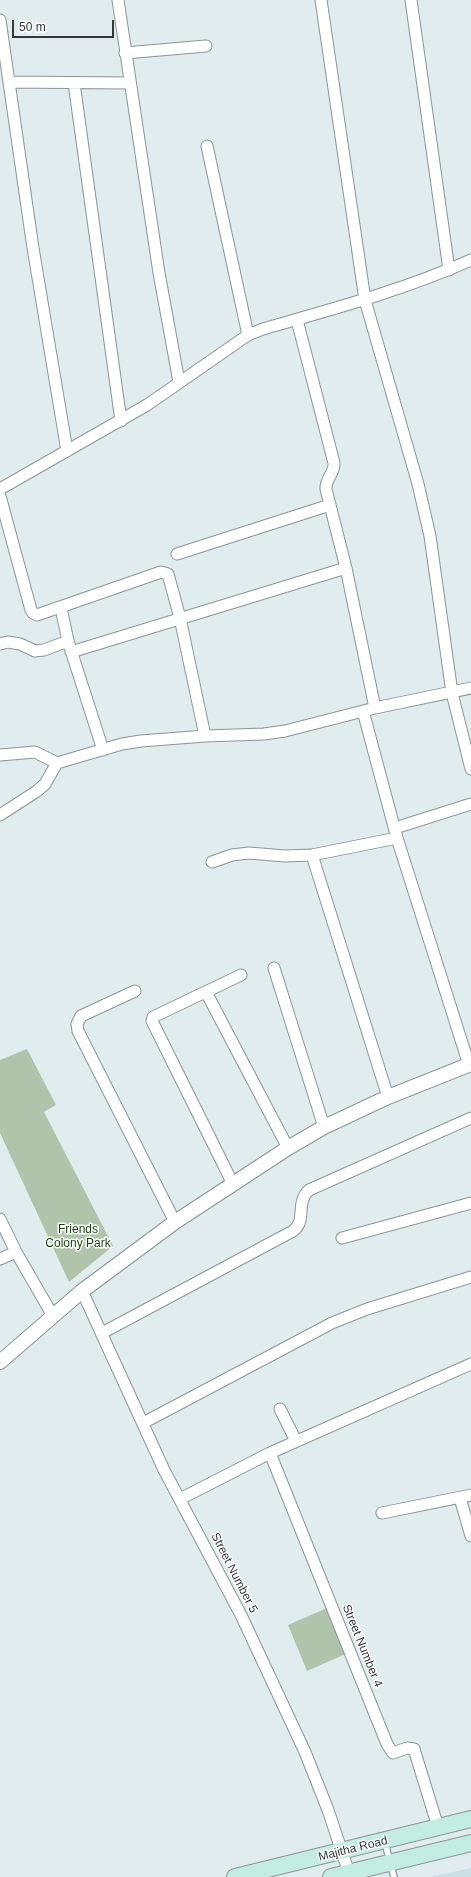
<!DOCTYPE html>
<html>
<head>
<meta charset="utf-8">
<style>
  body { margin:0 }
  #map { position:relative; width:471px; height:1877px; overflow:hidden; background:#e1ecee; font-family:Helvetica,sans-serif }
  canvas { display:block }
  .scale { position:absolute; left:12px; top:20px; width:102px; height:18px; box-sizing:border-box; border:2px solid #333737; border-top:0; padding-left:5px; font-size:12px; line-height:14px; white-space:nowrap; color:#333737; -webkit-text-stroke:3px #fff; paint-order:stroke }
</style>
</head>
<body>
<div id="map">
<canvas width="471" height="1877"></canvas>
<div class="scale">50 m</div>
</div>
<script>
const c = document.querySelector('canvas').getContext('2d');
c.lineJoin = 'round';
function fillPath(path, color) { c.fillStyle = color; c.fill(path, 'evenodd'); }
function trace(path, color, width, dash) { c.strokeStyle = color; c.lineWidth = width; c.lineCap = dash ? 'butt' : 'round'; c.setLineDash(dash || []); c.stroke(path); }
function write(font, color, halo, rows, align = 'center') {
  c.font = font + ' Helvetica,sans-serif'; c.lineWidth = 3; c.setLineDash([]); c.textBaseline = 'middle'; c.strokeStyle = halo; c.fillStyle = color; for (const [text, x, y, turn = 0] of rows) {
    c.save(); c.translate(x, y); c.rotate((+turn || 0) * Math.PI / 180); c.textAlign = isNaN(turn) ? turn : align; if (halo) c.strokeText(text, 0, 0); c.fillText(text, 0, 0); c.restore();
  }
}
const built = new Path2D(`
  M 471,1868 L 471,1877 L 431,1877 Z`);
const green = new Path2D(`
  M 27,1049 L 56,1105 L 44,1112 L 113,1246 L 69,1282 L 0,1133 L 0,1060 Z
  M 329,1607 L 348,1653 L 307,1671 L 288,1625 Z`);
const service = new Path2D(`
  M 385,1843 L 394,1877`);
const minor = new Path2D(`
  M 118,0 L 159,273 L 179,382
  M 321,0 L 365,300 L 418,484 L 430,536 L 452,693 L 471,769
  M 411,0 L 449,270
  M 0,20 L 33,248 L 67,451
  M 125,53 L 206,46
  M 9,82 L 129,83
  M 74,83 L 121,421
  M 207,146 L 248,335
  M 297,320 L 334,463 C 335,473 325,479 326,489 L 346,568 L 375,708
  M 0,489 L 147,405 L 248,335 L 263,329 C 333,309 404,290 471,260
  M 0,496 L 31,610 L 33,613 L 37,615 L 161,572 L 168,574 L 180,618 L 205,736
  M 177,554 L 330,505
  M 61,608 L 68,641 L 103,750
  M 0,644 L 8,642 L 20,644 L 35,651 L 44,650 L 68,641
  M 71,652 L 346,568
  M 363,711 L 397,838 L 469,1065
  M 0,755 L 35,752 L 57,763 L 122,744 L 141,741 L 205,736 L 264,734 L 285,731 L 375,708 L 471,688
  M 0,815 L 37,791 L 45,784 L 57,763
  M 395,828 L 471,804
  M 312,855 L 388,1097
  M 212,862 L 232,855 L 249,853 L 285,856 L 312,855 L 397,838
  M 274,968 L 324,1127
  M 135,991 L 81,1016 L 77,1024 L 78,1031 L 175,1222
  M 206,992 L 288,1148
  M 233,1184 L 152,1021 L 153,1017 L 241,975
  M 0,1219 L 16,1252 L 53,1316
  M 342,1238 L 471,1203
  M 0,1259 L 16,1252
  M 82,1291 L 164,1470 L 241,1615 L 305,1752 L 328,1810 L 349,1873
  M 102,1333 L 293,1231 C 307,1221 295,1203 309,1190 L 471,1118
  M 280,1409 L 296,1441
  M 143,1423 L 332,1323 L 367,1309 L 471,1277
  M 270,1453 L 387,1744 L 393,1753 L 407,1748 L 414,1749 L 438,1827
  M 460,1498 L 471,1536
  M 180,1499 L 270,1453 L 471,1364
  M 382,1513 L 471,1495`);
const tertiary = new Path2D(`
  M 0,1362 L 82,1291 L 175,1222 L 288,1148 L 324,1127 L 388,1097 L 471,1064`);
const secondary = new Path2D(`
  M 235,1877 L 471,1819
  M 331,1877 L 471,1843`);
const parkNames = [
  ["Friends",78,1230],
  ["Colony Park",78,1244]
];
const streetNames = [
  ["Street Number 5",234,1573,63],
  ["Street Number 4",362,1646,68],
  ["Majitha Road",353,1849,-14]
];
fillPath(built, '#ccdfe2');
fillPath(green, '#afc4aa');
trace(service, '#8b9596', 8);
trace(minor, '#8b9596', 13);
trace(tertiary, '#8b9596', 16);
trace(secondary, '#8b9596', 18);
trace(service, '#fff', 5.5);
trace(minor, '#fff', 11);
trace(tertiary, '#fff', 14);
trace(secondary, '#c3ece2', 16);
write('12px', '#1b3b12', '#fff', parkNames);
write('12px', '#333737', '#fff', streetNames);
</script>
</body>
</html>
